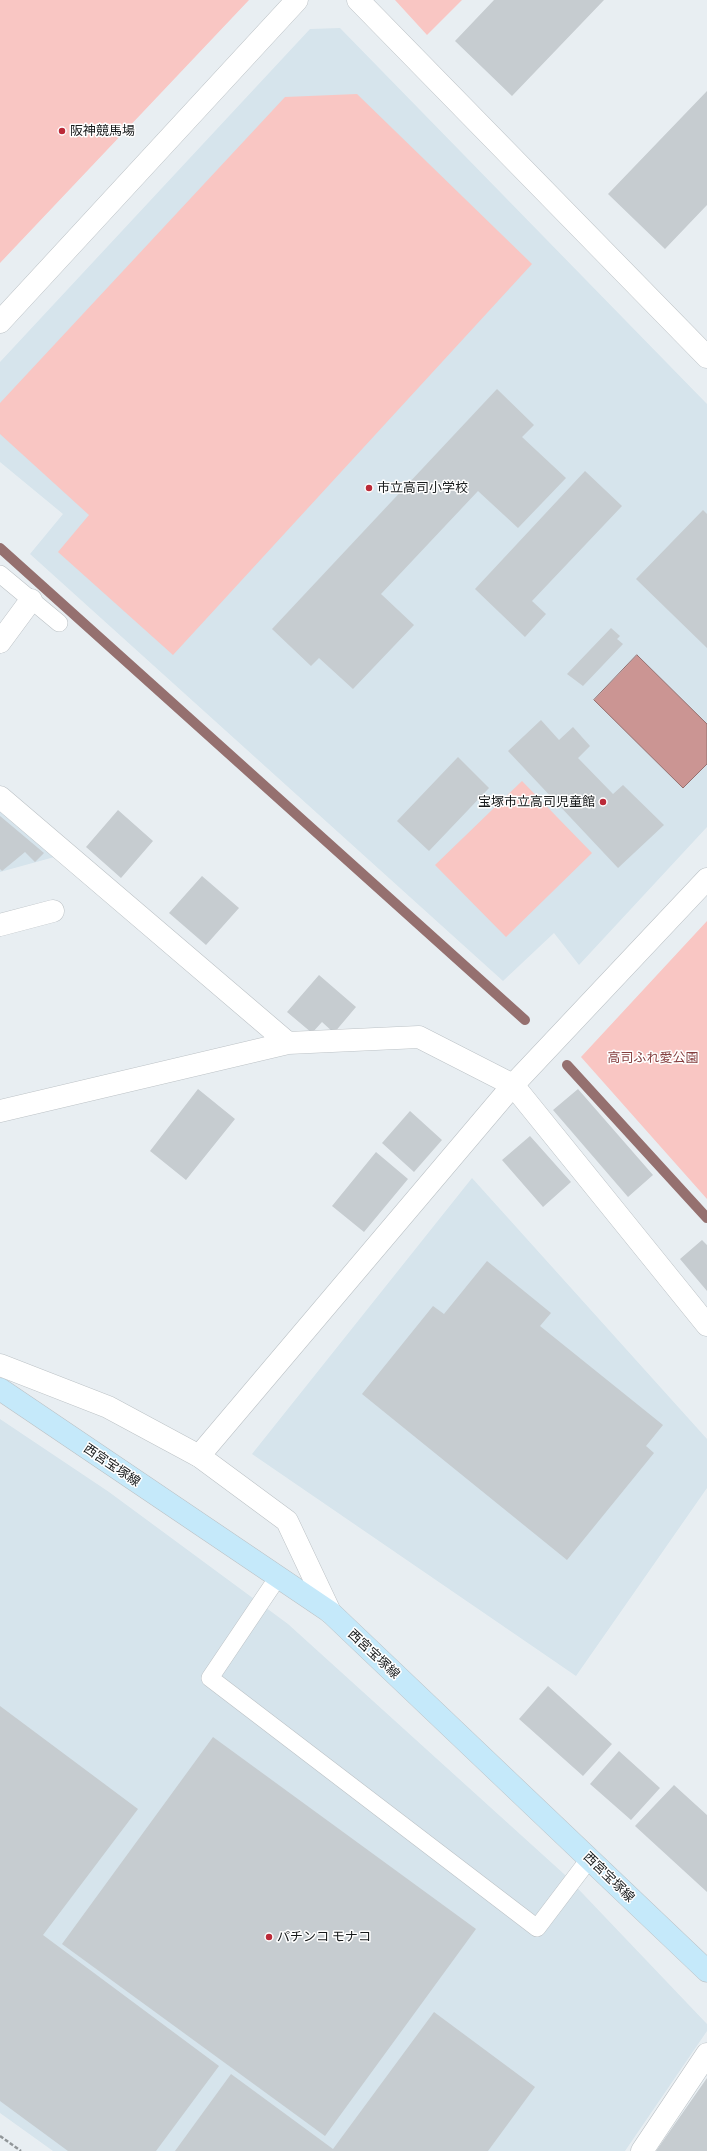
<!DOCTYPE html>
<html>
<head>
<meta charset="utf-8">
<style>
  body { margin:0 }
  canvas { display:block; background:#e8eef2 }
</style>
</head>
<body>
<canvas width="707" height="2151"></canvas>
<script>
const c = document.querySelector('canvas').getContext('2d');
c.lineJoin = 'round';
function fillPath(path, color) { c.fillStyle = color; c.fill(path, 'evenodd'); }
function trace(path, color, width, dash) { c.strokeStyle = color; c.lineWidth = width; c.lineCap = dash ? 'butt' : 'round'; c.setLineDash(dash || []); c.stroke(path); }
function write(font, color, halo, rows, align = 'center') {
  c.font = font + ' Ubuntu,"Noto Sans JP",sans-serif'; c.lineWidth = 3; c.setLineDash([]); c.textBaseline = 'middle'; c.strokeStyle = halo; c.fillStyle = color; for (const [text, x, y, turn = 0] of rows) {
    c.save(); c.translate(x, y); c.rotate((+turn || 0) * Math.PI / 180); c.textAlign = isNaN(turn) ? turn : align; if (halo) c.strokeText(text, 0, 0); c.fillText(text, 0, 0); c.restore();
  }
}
const built = new Path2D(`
  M 340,28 L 707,404 L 707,827 L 579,965 L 554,933 L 503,981 L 30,554 L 63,514 L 0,462 L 0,362 L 310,29 Z
  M 0,809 L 58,856 L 0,872 Z
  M 472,1178 L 707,1439 L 707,1488 L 576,1676 L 252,1454 Z
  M 0,1419 L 109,1492 L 288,1624 L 564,1874 L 707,2024 L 707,2031 L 625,2151 L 53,2151 L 0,2113 Z`);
const green = new Path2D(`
  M 0,0 L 249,0 L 0,263 Z
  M 395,0 L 462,0 L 427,35 Z
  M 357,94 L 532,264 L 173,655 L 58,552 L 89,515 L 0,434 L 0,403 L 285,97 Z
  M 522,781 L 592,853 L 506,937 L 435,865 Z
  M 707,921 L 707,1199 L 581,1057 Z`);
const water = new Path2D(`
  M 637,655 L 707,724 L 707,764 L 683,788 L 594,700 Z`);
const stream = new Path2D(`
  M 0,548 L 525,1020
  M 567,1065 L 707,1218`);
const building = new Path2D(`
  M 494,0 L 604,0 L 512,96 L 455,41 Z
  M 707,91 L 707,205 L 665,249 L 608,194 Z
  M 497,389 L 534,425 L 522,437 L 566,478 L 518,528 L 478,491 L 381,594 L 414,625 L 353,689 L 319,658 L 311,666 L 272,629 Z
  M 585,471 L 622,506 L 532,601 L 546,614 L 525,637 L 475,589 Z
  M 703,510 L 707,514 L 707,648 L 636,579 Z
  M 611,628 L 620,636 L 617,639 L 623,644 L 583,686 L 567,674 Z
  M 541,720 L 559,740 L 573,727 L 590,746 L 578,758 L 613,794 L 623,785 L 664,825 L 618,868 L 508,751 Z
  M 458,757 L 489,788 L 429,851 L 397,821 Z
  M 118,810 L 153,841 L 121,878 L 86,847 Z
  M 0,816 L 44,853 L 35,862 L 25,852 L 2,871 L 0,869 Z
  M 202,876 L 239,908 L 206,945 L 169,913 Z
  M 319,975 L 356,1007 L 334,1033 L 322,1022 L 312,1033 L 287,1012 Z
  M 198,1089 L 235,1119 L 186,1180 L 150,1151 Z
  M 578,1089 L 653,1175 L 628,1197 L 553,1110 Z
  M 410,1111 L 442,1140 L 414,1172 L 382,1143 Z
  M 530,1136 L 571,1182 L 543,1207 L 502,1160 Z
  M 376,1152 L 408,1179 L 364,1232 L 332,1206 Z
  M 702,1240 L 707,1245 L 707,1291 L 680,1259 Z
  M 487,1261 L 551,1313 L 540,1326 L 663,1425 L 646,1446 L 654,1453 L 567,1560 L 362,1394 L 433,1306 L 444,1314 Z
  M 548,1686 L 612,1744 L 583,1776 L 519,1719 Z
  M 0,1706 L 138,1809 L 43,1935 L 219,2066 L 156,2151 L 68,2151 L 0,2101 Z
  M 213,1737 L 476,1929 L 325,2136 L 62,1944 Z
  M 619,1751 L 660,1788 L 631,1820 L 590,1784 Z
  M 674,1785 L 707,1815 L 707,1892 L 635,1826 Z
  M 434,2012 L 535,2087 L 488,2151 L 175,2151 L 231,2074 L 333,2149 Z
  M 707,2078 L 707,2151 L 656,2151 Z`);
const path = new Path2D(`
  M 0,2136 L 21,2151`);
const service = new Path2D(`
  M 0,574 L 59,623
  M 278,1577 L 210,1678 L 537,1928 L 590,1858`);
const minor = new Path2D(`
  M 358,0 L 707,357
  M 0,642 L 31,600
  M 0,797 L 288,1043
  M 0,925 L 53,911
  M 0,1111 L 288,1043 L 419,1037 L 513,1085 L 707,1325
  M 0,1365 L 108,1407 L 199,1456 L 287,1521 L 330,1612
  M 642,2151 L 707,2054`);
const tertiary = new Path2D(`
  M 0,322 L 297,0
  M 199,1456 L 513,1085 L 707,879`);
const secondary = new Path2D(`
  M 0,1389 L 330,1612 L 707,1971`);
const markers = [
  [62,131,4,"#bb2a38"],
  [369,488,4,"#bb2a38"],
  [603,802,4,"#bb2a38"],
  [269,1937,4,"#bb2a38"]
];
const poiNames = [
  ["阪神競馬場",70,131],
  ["市立高司小学校",377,488],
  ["宝塚市立高司児童館",595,802,"right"],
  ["パチンコ モナコ",277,1937]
];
const parkNames = [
  ["高司ふれ愛公園",653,1058]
];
const streetNames = [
  ["西宮宝塚線",112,1465,34],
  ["西宮宝塚線",374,1654,43],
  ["西宮宝塚線",609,1877,44]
];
fillPath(built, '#d6e4ec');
fillPath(green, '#f9c6c3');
fillPath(water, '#cb9593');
trace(water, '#95706f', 1);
trace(stream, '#95706f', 10);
fillPath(building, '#c6ccd0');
trace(service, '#bcc2c6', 18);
trace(minor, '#bcc2c6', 23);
trace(tertiary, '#bcc2c6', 23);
trace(secondary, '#bcc2c6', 23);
trace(path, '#919699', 2.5, [4, 2]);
trace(service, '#fff', 17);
trace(minor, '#fff', 22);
trace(tertiary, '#fff', 22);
trace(secondary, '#c5e9fa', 22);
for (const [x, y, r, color] of markers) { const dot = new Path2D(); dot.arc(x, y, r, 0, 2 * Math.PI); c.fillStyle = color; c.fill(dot); trace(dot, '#fff', 1.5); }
write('13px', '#16191a', '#fff', poiNames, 'left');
write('13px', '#843e3e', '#fff', parkNames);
write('13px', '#16191a', '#fff', streetNames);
</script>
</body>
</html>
